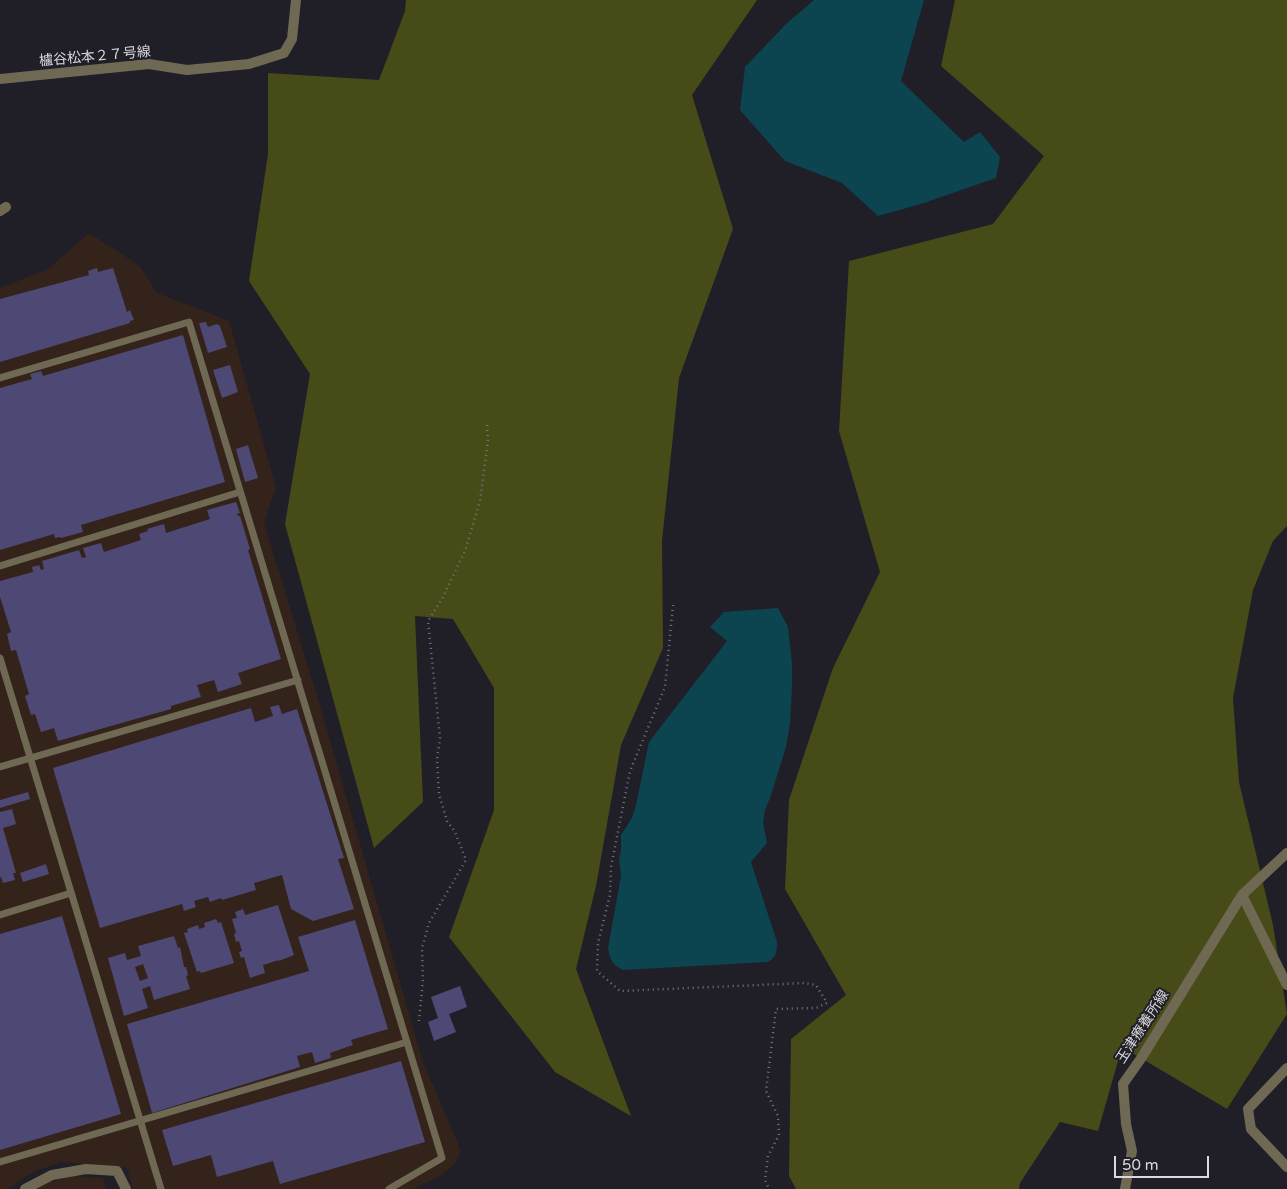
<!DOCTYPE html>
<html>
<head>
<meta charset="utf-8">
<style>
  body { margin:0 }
  #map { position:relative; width:1287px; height:1189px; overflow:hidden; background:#201f27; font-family:"Varela Round",sans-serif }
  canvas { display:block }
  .scale { position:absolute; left:1114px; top:1156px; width:95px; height:22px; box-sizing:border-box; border:2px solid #d9d9de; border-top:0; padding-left:6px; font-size:15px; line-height:18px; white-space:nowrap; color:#d9d9de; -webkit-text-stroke:4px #201f27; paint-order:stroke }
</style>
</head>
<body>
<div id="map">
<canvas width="1287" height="1189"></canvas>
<div class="scale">50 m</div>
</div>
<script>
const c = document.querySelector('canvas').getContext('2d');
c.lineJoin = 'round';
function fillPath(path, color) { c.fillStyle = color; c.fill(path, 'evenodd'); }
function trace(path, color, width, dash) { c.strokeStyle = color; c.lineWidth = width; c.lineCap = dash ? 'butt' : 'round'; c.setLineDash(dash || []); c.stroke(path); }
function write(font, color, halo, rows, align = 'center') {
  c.font = font + ' "Varela Round","Noto Sans JP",sans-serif'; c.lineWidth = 4; c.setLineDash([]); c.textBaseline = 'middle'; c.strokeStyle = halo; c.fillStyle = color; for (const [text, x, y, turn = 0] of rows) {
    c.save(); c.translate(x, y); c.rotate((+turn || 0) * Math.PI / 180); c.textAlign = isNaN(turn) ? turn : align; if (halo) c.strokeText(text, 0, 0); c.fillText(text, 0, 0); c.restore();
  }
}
const industrial = new Path2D(`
  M 89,233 L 140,266 L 157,293 L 229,321 L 276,487 L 264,523 L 320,706 L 423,1062 L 461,1151 L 455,1164 L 443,1174 L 414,1189 L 133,1189 L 127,1168 L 61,1162 L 33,1172 L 8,1189 L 0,1189 L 0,288 L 48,269 Z
  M 73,1176 L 103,1178 L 106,1189 L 33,1189 L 40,1185 Z`);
const forest = new Path2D(`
  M 406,0 L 757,0 L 692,95 L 733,229 L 679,378 L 662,541 L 663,648 L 621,745 L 596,886 L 576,969 L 631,1116 L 555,1072 L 449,937 L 494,810 L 494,688 L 453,619 L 415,616 L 423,802 L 374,848 L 285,524 L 310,374 L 249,281 L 268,154 L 268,73 L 379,80 L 405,11 Z
  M 955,0 L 1287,0 L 1287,526 L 1273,541 L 1253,590 L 1233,698 L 1239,782 L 1273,925 L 1287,1014 L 1227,1109 L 1122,1047 L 1098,1131 L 1060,1122 L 1020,1183 L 1019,1189 L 796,1189 L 789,1176 L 791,1039 L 846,995 L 785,889 L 789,800 L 833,668 L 880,572 L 839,431 L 849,261 L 993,224 L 1044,156 L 941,66 Z`);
const water = new Path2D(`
  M 814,0 L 924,0 L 901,81 L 964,142 L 980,132 L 1000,157 L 996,178 L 921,204 L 878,216 L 842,183 L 785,161 L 740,110 L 745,67 L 786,24 Z
  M 778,608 L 788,627 L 792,664 L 792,686 L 790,724 L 786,747 L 770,798 L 765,810 L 763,822 L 767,843 L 751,862 L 777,942 C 777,952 776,957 768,962 L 623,970 C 612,965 610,959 608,948 L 621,876 L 619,858 L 621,851 L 621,835 L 632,818 L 636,805 L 649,742 L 727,641 L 710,627 L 724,612 Z`);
const building = new Path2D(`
  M 97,268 L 98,272 L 113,268 L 127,312 L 130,310 L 134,320 L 130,321 L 130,323 L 0,362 L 0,299 L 89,275 L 88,271 Z
  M 206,322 L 208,327 L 217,324 L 220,326 L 227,347 L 208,353 L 199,323 Z
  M 183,335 L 225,482 L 81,525 L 83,532 L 61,538 L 60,537 L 55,538 L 54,534 L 0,550 L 0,388 L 32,379 L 30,374 L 41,371 L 43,376 Z
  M 230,365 L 238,392 L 222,398 L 213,370 Z
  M 248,445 L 258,478 L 245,482 L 236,449 Z
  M 236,502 L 240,513 L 237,514 L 238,516 L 240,516 L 250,549 L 248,550 L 281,659 L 238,673 L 242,684 L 218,692 L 214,680 L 197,685 L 201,697 L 171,706 L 171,709 L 58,741 L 54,728 L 41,732 L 35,714 L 31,715 L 25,696 L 29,694 L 16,650 L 11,651 L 7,634 L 11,632 L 0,597 L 0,581 L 33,572 L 32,567 L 39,565 L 41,570 L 44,569 L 42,561 L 79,550 L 82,558 L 86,557 L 83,548 L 101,543 L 104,552 L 141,540 L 139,534 L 148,531 L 147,529 L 164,524 L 166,533 L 210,519 L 207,510 Z
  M 279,705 L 282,714 L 297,709 L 344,858 L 338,859 L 354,909 L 313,921 L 291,909 L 282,875 L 254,883 L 256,890 L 222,900 L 221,898 L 210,902 L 208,897 L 194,901 L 196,907 L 184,911 L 182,904 L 100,928 L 53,768 L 251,708 L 255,722 L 273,716 L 270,707 Z
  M 28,792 L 30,799 L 0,808 L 0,800 Z
  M 12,809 L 16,824 L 3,828 L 16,873 L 13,873 L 15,880 L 3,883 L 1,877 L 0,877 L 0,812 Z
  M 46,864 L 49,874 L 23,882 L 20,873 Z
  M 278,905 L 294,955 L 279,961 L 279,960 L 263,965 L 265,973 L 250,978 L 244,957 L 241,958 L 239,952 L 242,951 L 239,941 L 236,942 L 234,934 L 236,933 L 232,919 L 237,918 L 235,912 L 243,909 L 245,915 Z
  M 62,916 L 121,1114 L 0,1150 L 0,934 Z
  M 216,919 L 218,923 L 221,922 L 234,963 L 201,973 L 200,971 L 197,972 L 184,933 L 188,932 L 187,929 L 198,925 L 199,929 L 205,927 L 204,923 Z
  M 355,920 L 388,1029 L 351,1040 L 353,1045 L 330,1053 L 331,1058 L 315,1063 L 312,1052 L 297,1056 L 300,1067 L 152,1113 L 127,1024 L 309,971 L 298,937 Z
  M 174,936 L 178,948 L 180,947 L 184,967 L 186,967 L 188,975 L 186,976 L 190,989 L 154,1000 L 150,986 L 142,989 L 148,1008 L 124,1016 L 108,958 L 125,953 L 127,960 L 141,956 L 138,946 ZM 143,964 L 148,978 L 140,981 L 135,967 Z
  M 460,986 L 467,1007 L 449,1014 L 456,1032 L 434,1041 L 428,1022 L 438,1018 L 431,997 Z
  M 401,1061 L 425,1142 L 280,1184 L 273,1161 L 217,1177 L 211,1155 L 173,1166 L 162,1130 Z`);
const path = new Path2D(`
  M 673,605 L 665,687 L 630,771 L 611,867 L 610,895 L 598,943 L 597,971 L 620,991 L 804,983 L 816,985 L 827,1003 L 816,1008 L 776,1009 L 766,1091 L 778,1116 L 779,1135 L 768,1156 L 765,1180 L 769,1189
  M 419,1021 L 423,980 L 422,948 L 429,923 L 466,860 L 455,832 L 447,821 L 439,794 L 437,760 L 440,738 L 428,621 L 442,599 L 465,551 L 480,501 L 488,440 L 487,425`);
const service = new Path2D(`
  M 0,378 L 189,322 L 442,1158 L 389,1189
  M 0,566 L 240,492
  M 0,658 L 161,1189
  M 0,767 L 298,680
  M 0,915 L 71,893
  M 0,1162 L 407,1042`);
const minor = new Path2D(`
  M 0,79 L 149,64 L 187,70 L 249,64 L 284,53 L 292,39 L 296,0
  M 0,211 L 6,207
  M 1242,895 L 1287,985
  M 1287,1068 L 1248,1109 L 1251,1129 L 1287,1167
  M 25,1189 L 52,1175 L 86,1169 L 117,1171 L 126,1189
  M 1125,1189 L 1132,1151 L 1126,1124 L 1123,1084 L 1142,1057 L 1242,895 L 1287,853`);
const streetNames = [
  ["櫨谷松本２７号線",95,57,-5],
  ["玉津療養所線",1143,1027,-57]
];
fillPath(industrial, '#34231b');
fillPath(forest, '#464b18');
fillPath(water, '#0c444f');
fillPath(building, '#4e4874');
trace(path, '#77767d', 2.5, [1, 4]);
trace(service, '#6f6954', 7);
trace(minor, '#6f6954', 10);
write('14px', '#d9d9de', '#201f27', streetNames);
</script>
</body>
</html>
